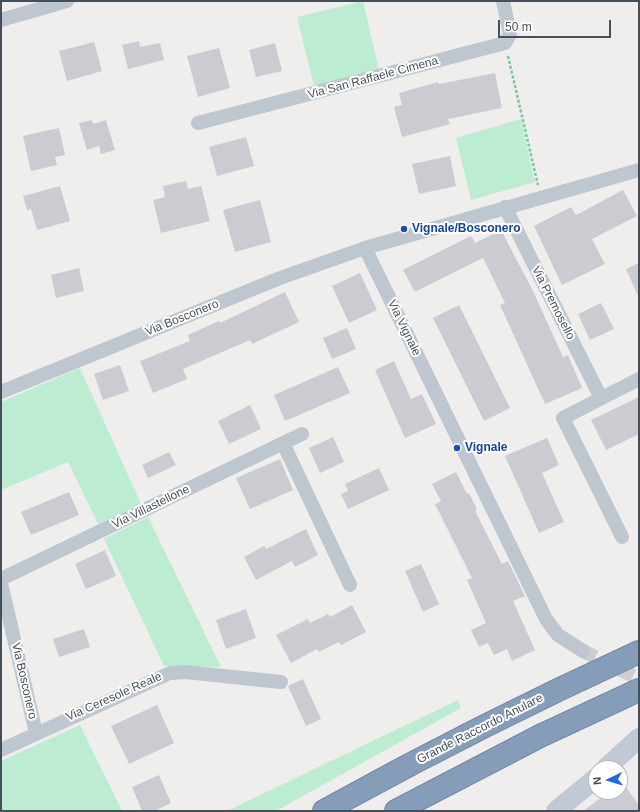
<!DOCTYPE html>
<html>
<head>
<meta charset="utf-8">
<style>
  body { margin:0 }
  #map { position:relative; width:640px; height:812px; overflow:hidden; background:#f0eded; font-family:Arial,sans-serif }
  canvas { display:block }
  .frame { position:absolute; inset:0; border:2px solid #464f59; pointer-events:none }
  .north { position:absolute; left:588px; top:760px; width:40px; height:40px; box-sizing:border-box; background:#fff; border:1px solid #b5b9bd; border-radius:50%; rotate:265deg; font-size:11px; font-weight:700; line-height:16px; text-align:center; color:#464f59 }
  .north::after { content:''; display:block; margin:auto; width:14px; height:18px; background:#1f68d7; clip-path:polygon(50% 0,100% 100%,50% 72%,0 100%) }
  .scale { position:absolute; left:498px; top:20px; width:113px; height:18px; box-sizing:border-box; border:2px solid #464f59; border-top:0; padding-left:5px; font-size:12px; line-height:14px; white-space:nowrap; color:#464f59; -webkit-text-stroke:3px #fff; paint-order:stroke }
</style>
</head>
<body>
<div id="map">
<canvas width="640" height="812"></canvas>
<div class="frame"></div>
<div class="north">N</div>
<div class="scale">50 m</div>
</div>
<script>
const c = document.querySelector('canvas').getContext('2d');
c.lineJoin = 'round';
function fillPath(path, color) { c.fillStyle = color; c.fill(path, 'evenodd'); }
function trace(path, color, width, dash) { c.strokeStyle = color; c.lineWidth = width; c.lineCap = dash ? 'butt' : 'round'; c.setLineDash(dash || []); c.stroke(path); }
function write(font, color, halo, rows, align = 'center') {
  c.font = font + ' Arial,sans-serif'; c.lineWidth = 4; c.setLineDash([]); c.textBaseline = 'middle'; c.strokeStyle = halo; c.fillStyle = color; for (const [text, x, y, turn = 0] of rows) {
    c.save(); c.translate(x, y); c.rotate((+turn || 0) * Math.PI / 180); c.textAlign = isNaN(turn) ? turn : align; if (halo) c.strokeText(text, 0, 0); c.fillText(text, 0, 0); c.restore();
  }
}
const green = new Path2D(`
  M 363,1 L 379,70 L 314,86 L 297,17 Z
  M 521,119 L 535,182 L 471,200 L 456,138 Z
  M 80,368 L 141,504 L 98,524 L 68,462 L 1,490 L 1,402 Z
  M 148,517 L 221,667 L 164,666 L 104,539 Z
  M 458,700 L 461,708 L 276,811 L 227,811 Z
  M 80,725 L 122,811 L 1,811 L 1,761 Z`);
const building = new Path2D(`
  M 139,41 L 140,47 L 160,43 L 164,60 L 128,69 L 122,45 Z
  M 94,42 L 102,71 L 67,81 L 59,51 Z
  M 275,43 L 282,71 L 256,77 L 249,50 Z
  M 219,48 L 230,88 L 198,97 L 187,56 Z
  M 495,73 L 502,108 L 448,119 L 450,124 L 402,137 L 394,107 L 402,105 L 399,93 L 438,82 L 439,84 Z
  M 92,120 L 93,124 L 106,120 L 115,150 L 101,154 L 99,146 L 87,150 L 79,123 Z
  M 59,128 L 65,155 L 55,157 L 57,165 L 31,171 L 23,136 Z
  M 246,137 L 254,166 L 217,176 L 209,147 Z
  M 450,156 L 456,186 L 419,194 L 412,164 Z
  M 186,181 L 188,189 L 201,186 L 210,221 L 161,233 L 153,200 L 165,197 L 163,186 Z
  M 60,186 L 70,221 L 37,230 L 31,209 L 27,210 L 23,196 Z
  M 623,190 L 637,216 L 592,239 L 605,264 L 562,285 L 534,226 L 571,207 L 576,215 Z
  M 260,200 L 271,242 L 235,252 L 223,210 Z
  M 501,230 L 533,291 L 563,357 L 568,355 L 582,388 L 545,404 L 500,305 L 505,303 L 483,258 L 415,292 L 403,270 L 471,236 L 475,243 Z
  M 639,263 L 639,298 L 626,269 Z
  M 79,268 L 84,291 L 56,298 L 51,275 Z
  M 360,273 L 377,310 L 349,323 L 332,286 Z
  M 285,292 L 299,322 L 252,344 L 250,340 L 183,369 L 187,379 L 153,393 L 140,361 L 190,341 L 188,335 L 219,321 L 220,323 Z
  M 601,303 L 614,329 L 590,340 L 578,314 Z
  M 459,305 L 510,408 L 484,421 L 433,318 Z
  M 347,328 L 356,349 L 332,359 L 323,338 Z
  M 394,361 L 411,399 L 422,394 L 436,424 L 405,438 L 375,370 Z
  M 120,365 L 129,391 L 103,400 L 94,374 Z
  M 338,367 L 350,393 L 285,421 L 274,395 Z
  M 639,397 L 639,434 L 606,450 L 591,420 Z
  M 250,405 L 261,429 L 229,444 L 218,421 Z
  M 333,437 L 344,462 L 320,473 L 309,448 Z
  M 547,438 L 559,465 L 542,473 L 564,522 L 539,533 L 505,456 Z
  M 169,452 L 176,465 L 148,478 L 142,465 Z
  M 280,459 L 293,490 L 250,509 L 236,478 Z
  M 379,468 L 389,490 L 348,509 L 341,494 L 348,491 L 345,484 Z
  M 456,472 L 467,494 L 469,493 L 477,509 L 475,511 L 502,564 L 508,561 L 525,596 L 513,601 L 535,650 L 512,661 L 507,649 L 494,655 L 488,643 L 479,647 L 471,630 L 486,623 L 467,580 L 472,578 L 435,504 L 441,501 L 432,484 Z
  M 69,492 L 79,515 L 31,535 L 21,512 Z
  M 306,529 L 318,555 L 295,567 L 292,561 L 256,580 L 244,557 L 264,546 L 266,549 Z
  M 105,550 L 116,576 L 86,589 L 75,564 Z
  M 421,564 L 439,604 L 423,612 L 405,571 Z
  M 352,605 L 366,632 L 341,645 L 339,642 L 319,652 L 317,649 L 291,663 L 276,635 L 308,619 L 310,623 L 328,614 L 330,617 Z
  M 246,609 L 256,638 L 226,649 L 216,620 Z
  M 84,629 L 90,647 L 59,657 L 53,639 Z
  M 303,679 L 321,719 L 306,726 L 288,686 Z
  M 157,705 L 174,743 L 129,764 L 111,726 Z
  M 159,775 L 171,803 L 154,811 L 142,811 L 132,787 Z
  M 620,779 L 639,805 L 639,811 L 583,811 L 609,792 L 620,792 Z`);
const streetTunnel = new Path2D(`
  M 583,651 L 639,679`);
const path = new Path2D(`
  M 508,56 L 538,185`);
const street = new Path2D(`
  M 1,20 L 67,1
  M 198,123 L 505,43 L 510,34 L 503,1
  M 505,207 L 601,398
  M 1,392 L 280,278 L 365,248
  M 283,443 L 350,585
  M 622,537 L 563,418 L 639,379
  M 1,579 L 302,434
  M 1,583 L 36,733
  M 583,651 L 558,635 L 546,619 L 365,248 L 639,170
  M 1,750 L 170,673 L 185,672 L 281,682`);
const secondary = new Path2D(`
  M 606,768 L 639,738
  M 556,811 L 596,778`);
const highway = new Path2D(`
  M 324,811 C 427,754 532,701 639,652
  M 396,811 L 540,736 L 639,690`);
const markers = [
  [404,229,4,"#1a4fb4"],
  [457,448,4,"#1a4fb4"]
];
const streetNames = [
  ["Via San Raffaele Cimena",373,78,-15],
  ["Via Premosello",553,303,63],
  ["Via Bosconero",182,318,-22],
  ["Via Vignale",404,328,64],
  ["Via Villastellone",151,507,-26],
  ["Via Bosconero",24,681,77],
  ["Via Ceresole Reale",114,697,-24],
  ["Grande Raccordo Anulare",480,729,-27]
];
const transitNames = [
  ["Vignale/Bosconero",412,229],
  ["Vignale",465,448]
];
fillPath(green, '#bcecd1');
fillPath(building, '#caccd2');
trace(streetTunnel, '#cecdcf', 14, [14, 7]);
trace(highway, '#7188a6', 24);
trace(path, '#75c9a3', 2.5, [3, 2]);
trace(street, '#bec7cf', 14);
trace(secondary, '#c0c9d5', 20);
trace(highway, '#869dba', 22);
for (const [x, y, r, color] of markers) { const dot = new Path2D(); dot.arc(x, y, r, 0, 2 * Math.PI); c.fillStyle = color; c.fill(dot); trace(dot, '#fff', 1.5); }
write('12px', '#464f59', '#fff', streetNames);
write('bold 12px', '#164399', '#fff', transitNames, 'left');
</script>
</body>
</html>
